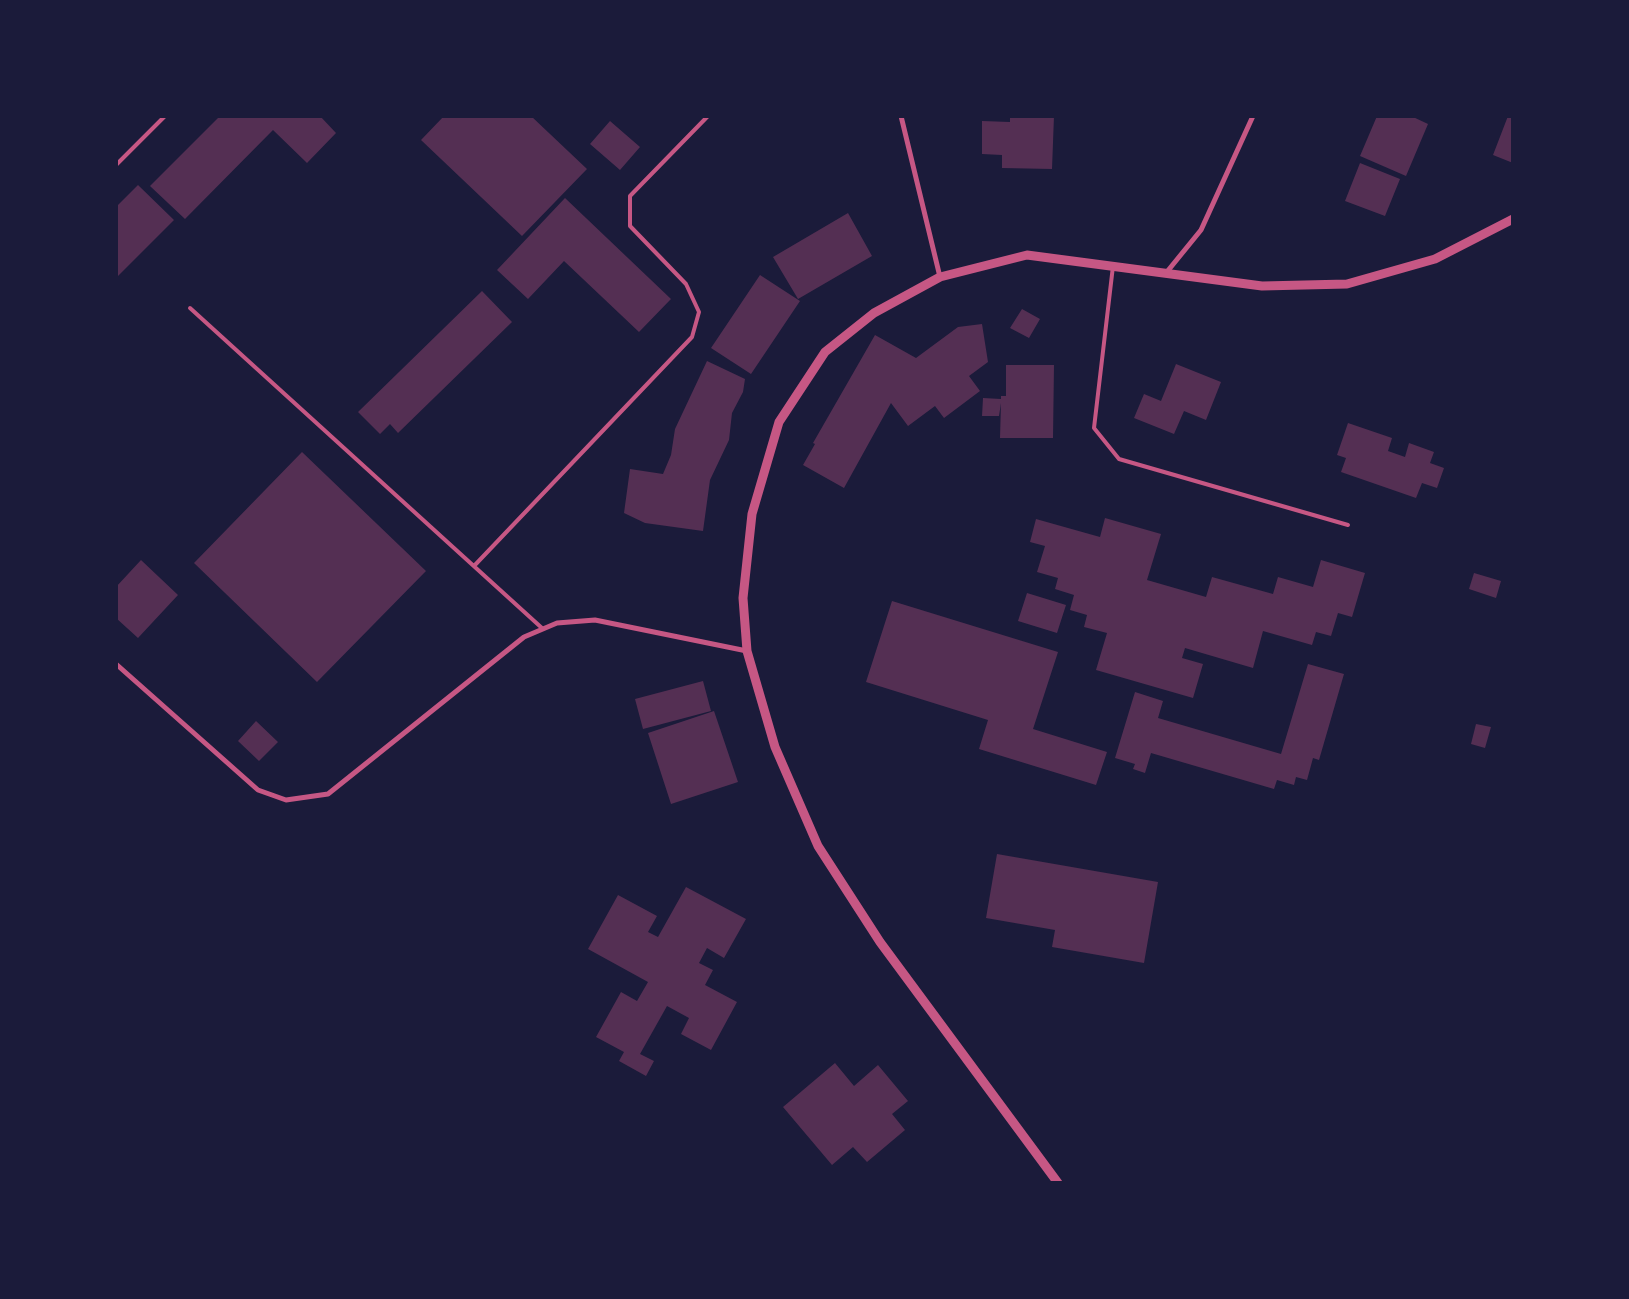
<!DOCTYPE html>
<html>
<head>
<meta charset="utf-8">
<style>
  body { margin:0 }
  #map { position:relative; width:1629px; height:1299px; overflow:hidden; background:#1b1b3a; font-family:"Varela Round",sans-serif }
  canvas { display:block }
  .frame { position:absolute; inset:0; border:118px solid #1b1b3a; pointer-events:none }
</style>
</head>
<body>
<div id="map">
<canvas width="1629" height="1299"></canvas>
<div class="frame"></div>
</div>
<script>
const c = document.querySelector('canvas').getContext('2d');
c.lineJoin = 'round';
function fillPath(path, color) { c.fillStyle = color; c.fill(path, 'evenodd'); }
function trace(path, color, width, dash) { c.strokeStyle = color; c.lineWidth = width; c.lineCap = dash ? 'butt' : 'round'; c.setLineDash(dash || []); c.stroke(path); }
const building = new Path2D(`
  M 220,116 L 320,116 L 336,133 L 307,163 L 273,130 L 185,219 L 150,186 Z
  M 444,116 L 531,116 L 587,169 L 522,236 L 421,140 Z
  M 1010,116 L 1054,116 L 1052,169 L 1002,168 L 1002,155 L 982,154 L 982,121 L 1010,122 Z
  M 1377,116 L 1411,116 L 1428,124 L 1406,176 L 1360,156 Z
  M 1508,116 L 1513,116 L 1513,163 L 1493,155 Z
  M 610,121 L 640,147 L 620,170 L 590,144 Z
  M 1360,163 L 1400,179 L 1385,216 L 1345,201 Z
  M 138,185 L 174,220 L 116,278 L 116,207 Z
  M 565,198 L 671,299 L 639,332 L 564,261 L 528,299 L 497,270 Z
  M 848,213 L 872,256 L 798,299 L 773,257 Z
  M 760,275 L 800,301 L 751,374 L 711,348 Z
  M 482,291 L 512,322 L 398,433 L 390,424 L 380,434 L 358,412 Z
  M 1022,309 L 1040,319 L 1029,338 L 1010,328 Z
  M 982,324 L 988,362 L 969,376 L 980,391 L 944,418 L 935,406 L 908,426 L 891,403 L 844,488 L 803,465 L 815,444 L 813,443 L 875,335 L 916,358 L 958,327 Z
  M 707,361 L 745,379 L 743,392 L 732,413 L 729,440 L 710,480 L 703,531 L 645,523 L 624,513 L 630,469 L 663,474 L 671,455 L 675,429 Z
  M 1176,364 L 1221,382 L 1206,420 L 1184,411 L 1174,434 L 1134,418 L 1144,394 L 1161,401 Z
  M 1006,365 L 1054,365 L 1053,438 L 1000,438 L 1001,403 L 999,416 L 982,416 L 983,398 L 1001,399 L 1001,396 L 1006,396 Z
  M 1348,423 L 1392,438 L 1388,451 L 1405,457 L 1409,443 L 1434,452 L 1430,463 L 1444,468 L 1437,488 L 1422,483 L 1416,498 L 1341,472 L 1346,458 L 1337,455 Z
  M 302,452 L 426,571 L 317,682 L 194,563 Z
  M 1105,518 L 1161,534 L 1147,580 L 1206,597 L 1212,577 L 1273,594 L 1278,577 L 1313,587 L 1321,560 L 1365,573 L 1352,617 L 1338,613 L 1331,636 L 1316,632 L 1312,645 L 1263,631 L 1253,668 L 1185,648 L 1182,658 L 1203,664 L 1193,698 L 1096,670 L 1107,633 L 1084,627 L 1087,615 L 1070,610 L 1074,595 L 1055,589 L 1058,578 L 1037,572 L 1045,546 L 1030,542 L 1036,519 L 1100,537 Z
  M 141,560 L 178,595 L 138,638 L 116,618 L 116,587 Z
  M 1474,573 L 1501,581 L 1496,598 L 1469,589 Z
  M 1027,593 L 1066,605 L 1057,633 L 1018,621 Z
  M 892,601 L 1058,652 L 1033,729 L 1107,752 L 1096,785 L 979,749 L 988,720 L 866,682 Z
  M 1308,664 L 1344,674 L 1319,760 L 1313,758 L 1307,780 L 1296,777 L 1294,785 L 1277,780 L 1274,789 L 1151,753 L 1145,773 L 1133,769 L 1135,764 L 1115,758 L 1135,692 L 1163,701 L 1158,718 L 1281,754 Z
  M 703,681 L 711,711 L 643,729 L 635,699 Z
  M 714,711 L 738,782 L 671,804 L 648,733 Z
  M 256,721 L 278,742 L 259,761 L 238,741 Z
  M 1476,724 L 1491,727 L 1485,748 L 1471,744 Z
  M 997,854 L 1158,882 L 1144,963 L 1052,947 L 1055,930 L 986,918 Z
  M 686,887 L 746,919 L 724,958 L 707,948 L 699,963 L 713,970 L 705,985 L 737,1002 L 711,1050 L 681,1034 L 689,1018 L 667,1006 L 640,1054 L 654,1061 L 646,1076 L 619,1061 L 624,1052 L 596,1037 L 621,992 L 637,1001 L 648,982 L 588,949 L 618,895 L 657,916 L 648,932 L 658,937 Z
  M 835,1063 L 854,1086 L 878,1065 L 908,1101 L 892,1114 L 905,1130 L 867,1162 L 853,1147 L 832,1165 L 783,1107 Z`);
const service = new Path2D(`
  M 116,165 L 165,116
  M 1113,266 L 1094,428 L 1119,459 L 1348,525
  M 190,308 L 543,629
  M 474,566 L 692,337 L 699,312 L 686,284 L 630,226 L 630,196 L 708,116`);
const minor = new Path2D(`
  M 901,116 L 940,277
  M 1166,273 L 1201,230 L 1253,116
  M 116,664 L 258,790 L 286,800 L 328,794 L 524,637 L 557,623 L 595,620 L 747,651`);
const tertiary = new Path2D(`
  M 1058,1183 L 880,942 L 818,846 L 775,747 L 747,651 L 743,598 L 752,514 L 779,422 L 825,352 L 874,313 L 940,277 L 1027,255 L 1262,286 L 1347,284 L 1435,259 L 1513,219`);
fillPath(building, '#542f53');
trace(service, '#c65784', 4);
trace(minor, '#c65784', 5);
trace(tertiary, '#c65784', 9);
</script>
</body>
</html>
